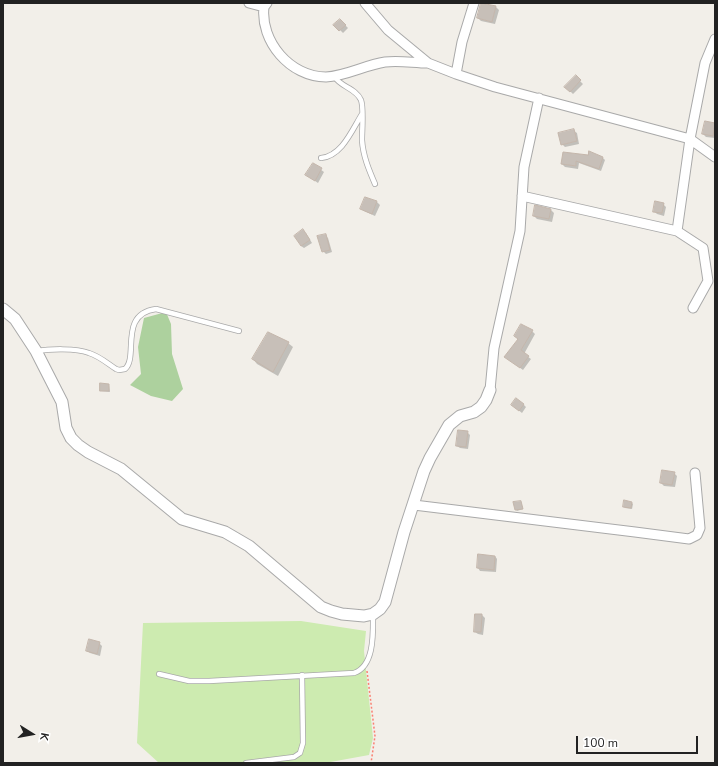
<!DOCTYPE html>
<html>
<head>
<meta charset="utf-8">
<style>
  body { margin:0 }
  #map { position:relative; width:718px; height:766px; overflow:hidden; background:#f2efe9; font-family:"Nunito Sans",sans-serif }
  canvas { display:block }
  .frame { position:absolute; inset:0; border:4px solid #222; pointer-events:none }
  .north { position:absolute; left:12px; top:714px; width:40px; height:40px; -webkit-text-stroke:3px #fff; paint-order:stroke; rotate:101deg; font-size:11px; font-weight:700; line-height:16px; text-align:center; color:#222 }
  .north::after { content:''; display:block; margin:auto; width:14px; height:18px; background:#222; clip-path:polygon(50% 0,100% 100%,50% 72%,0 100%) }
  .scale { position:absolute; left:576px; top:736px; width:122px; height:18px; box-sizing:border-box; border:2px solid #222; border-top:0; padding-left:5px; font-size:12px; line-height:14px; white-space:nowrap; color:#222; -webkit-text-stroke:3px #fff; paint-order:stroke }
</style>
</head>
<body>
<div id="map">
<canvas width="718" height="766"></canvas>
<div class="frame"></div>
<div class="north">K</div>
<div class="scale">100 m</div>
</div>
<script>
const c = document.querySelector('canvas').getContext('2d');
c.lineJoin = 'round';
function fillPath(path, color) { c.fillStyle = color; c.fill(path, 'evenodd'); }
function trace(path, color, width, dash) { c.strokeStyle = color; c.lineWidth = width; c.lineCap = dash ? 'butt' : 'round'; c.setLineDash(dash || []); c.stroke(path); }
const grass = new Path2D(`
  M 301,621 L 366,631 L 364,651 L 373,738 L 369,755 L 325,763 L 159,763 L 137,743 L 143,623 Z`);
const forest = new Path2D(`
  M 166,312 L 171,324 L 172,354 L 183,389 L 172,401 L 151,396 L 130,385 L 141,374 L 138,347 L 144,318 Z`);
const shadow = new Path2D(`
  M 496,7 L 499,10 L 495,24 L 481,21 L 478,18 Z
  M 340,20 L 348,28 L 343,33 L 335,25 Z
  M 576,77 L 583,84 L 573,94 L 566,87 Z
  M 714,124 L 715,138 L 706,137 L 703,134 Z
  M 574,131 L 577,133 L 579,144 L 565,147 L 562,144 Z
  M 564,153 L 603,158 L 605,160 L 601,171 L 579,163 L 578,169 L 565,167 L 562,164 Z
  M 313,164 L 324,172 L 318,183 L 306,175 Z
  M 366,198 L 377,202 L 380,205 L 375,216 L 364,211 L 362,209 Z
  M 663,204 L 666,207 L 664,216 L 657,214 L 654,211 Z
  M 536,206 L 551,210 L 554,213 L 552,222 L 537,219 L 534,216 Z
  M 306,233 L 312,243 L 304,248 L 301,246 Z
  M 325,235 L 328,238 L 332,252 L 326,254 L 323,251 Z
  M 532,331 L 535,334 L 524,354 L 531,359 L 523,370 L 508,359 L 518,339 L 515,336 Z
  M 288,343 L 293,347 L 278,376 L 257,364 L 253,359 Z
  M 109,385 L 110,392 L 101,391 Z
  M 523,404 L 526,407 L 522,413 L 512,405 Z
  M 467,432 L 470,435 L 468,449 L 460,448 L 457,446 Z
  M 674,473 L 677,476 L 675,487 L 664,486 L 661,483 Z
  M 521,502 L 523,509 L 517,511 L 516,510 Z
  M 625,502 L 632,503 L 633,504 L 632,509 L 625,508 L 624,507 Z
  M 495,556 L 497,559 L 496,572 L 480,571 L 478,568 Z
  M 482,615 L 485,618 L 483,635 L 478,634 L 475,632 Z
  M 99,643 L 102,646 L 100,656 L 90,653 L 87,651 Z`);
const building = new Path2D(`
  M 481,3 L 496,6 L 492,22 L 477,18 Z
  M 340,19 L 346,25 L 339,31 L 333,25 Z
  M 576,75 L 581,80 L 570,92 L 564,87 Z
  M 705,121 L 715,123 L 713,136 L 702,134 Z
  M 574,129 L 577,141 L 561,145 L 558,133 Z
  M 589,151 L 603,157 L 599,169 L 576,161 L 576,166 L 561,164 L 563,152 L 588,155 Z
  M 313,163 L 322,168 L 315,181 L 305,175 Z
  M 365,197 L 377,201 L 372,214 L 360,209 Z
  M 655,201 L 664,203 L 662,213 L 653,212 Z
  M 535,205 L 551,209 L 549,219 L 533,216 Z
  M 303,229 L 310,240 L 301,246 L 294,236 Z
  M 326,234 L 330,250 L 322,252 L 317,236 Z
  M 521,324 L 533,330 L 521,350 L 529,356 L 520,368 L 504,357 L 518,339 L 514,336 Z
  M 268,332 L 289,342 L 273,372 L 252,359 Z
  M 100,383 L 109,384 L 109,391 L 100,391 Z
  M 516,398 L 524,404 L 519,411 L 511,405 Z
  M 458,430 L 468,431 L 466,447 L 456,446 Z
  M 662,470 L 675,472 L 672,485 L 660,483 Z
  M 624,500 L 632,502 L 631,508 L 623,507 Z
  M 521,501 L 523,509 L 515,510 L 513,502 Z
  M 478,554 L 495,556 L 494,570 L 477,568 Z
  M 475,614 L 482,614 L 481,632 L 474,632 Z
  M 89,639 L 100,642 L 97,654 L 86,651 Z`);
const path = new Path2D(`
  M 367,671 L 375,736 L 371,763`);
const service = new Path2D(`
  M 334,76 C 340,87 356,88 361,100 C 364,108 362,130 362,140 C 363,156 369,170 375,184
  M 321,158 C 342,156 352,130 362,114
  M 36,351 C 50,349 76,348 89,353 C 99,356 107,363 116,369 L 119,370 L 125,369 C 139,357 118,314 156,309 L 239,331
  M 159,674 L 189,681 L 209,681 L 354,673 C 375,666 373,632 373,614
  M 246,763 L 294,757 L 300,753 L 303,743 L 302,675`);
const minor = new Path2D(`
  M 249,3 L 264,7 L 267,3
  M 365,3 L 388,30 L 428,63 L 456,74 L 495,87 L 690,139 L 715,157
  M 264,7 C 260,41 290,77 326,77 C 346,76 365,65 385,62 C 399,60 414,63 428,63
  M 456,74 L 462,42 L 474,3
  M 522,196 L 677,231
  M 693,308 L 708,281 L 703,248 L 677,231 L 690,139 L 705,63 L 715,39
  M 490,390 L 494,348 L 520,231 L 524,167 L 539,98
  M 414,505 L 635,532 L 689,539 L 697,535 L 700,528 L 695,473`);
const tertiary = new Path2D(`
  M 3,309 L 15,319 L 36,351 L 62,402 L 66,428 L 71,438 L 78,445 L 88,452 L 121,469 L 182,519 L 225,532 L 249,546 L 321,607 L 331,611 L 342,614 L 364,616 L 373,614 L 380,609 L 385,602 L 404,532 L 424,471 L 430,458 L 449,425 L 460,416 L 474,412 L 481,407 L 486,400 L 490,390`);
fillPath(grass, '#cdebb0');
fillPath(forest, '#add19e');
fillPath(shadow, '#0003');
fillPath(building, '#c7bfb8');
trace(building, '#c4b6ab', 1);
trace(service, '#a9a9a9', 6);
trace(minor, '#a9a9a9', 11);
trace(tertiary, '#a9a9a9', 13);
trace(path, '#fa8072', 1.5, [2, 2]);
trace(service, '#fff', 4.5);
trace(minor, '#fff', 9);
trace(tertiary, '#fff', 11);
</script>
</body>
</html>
